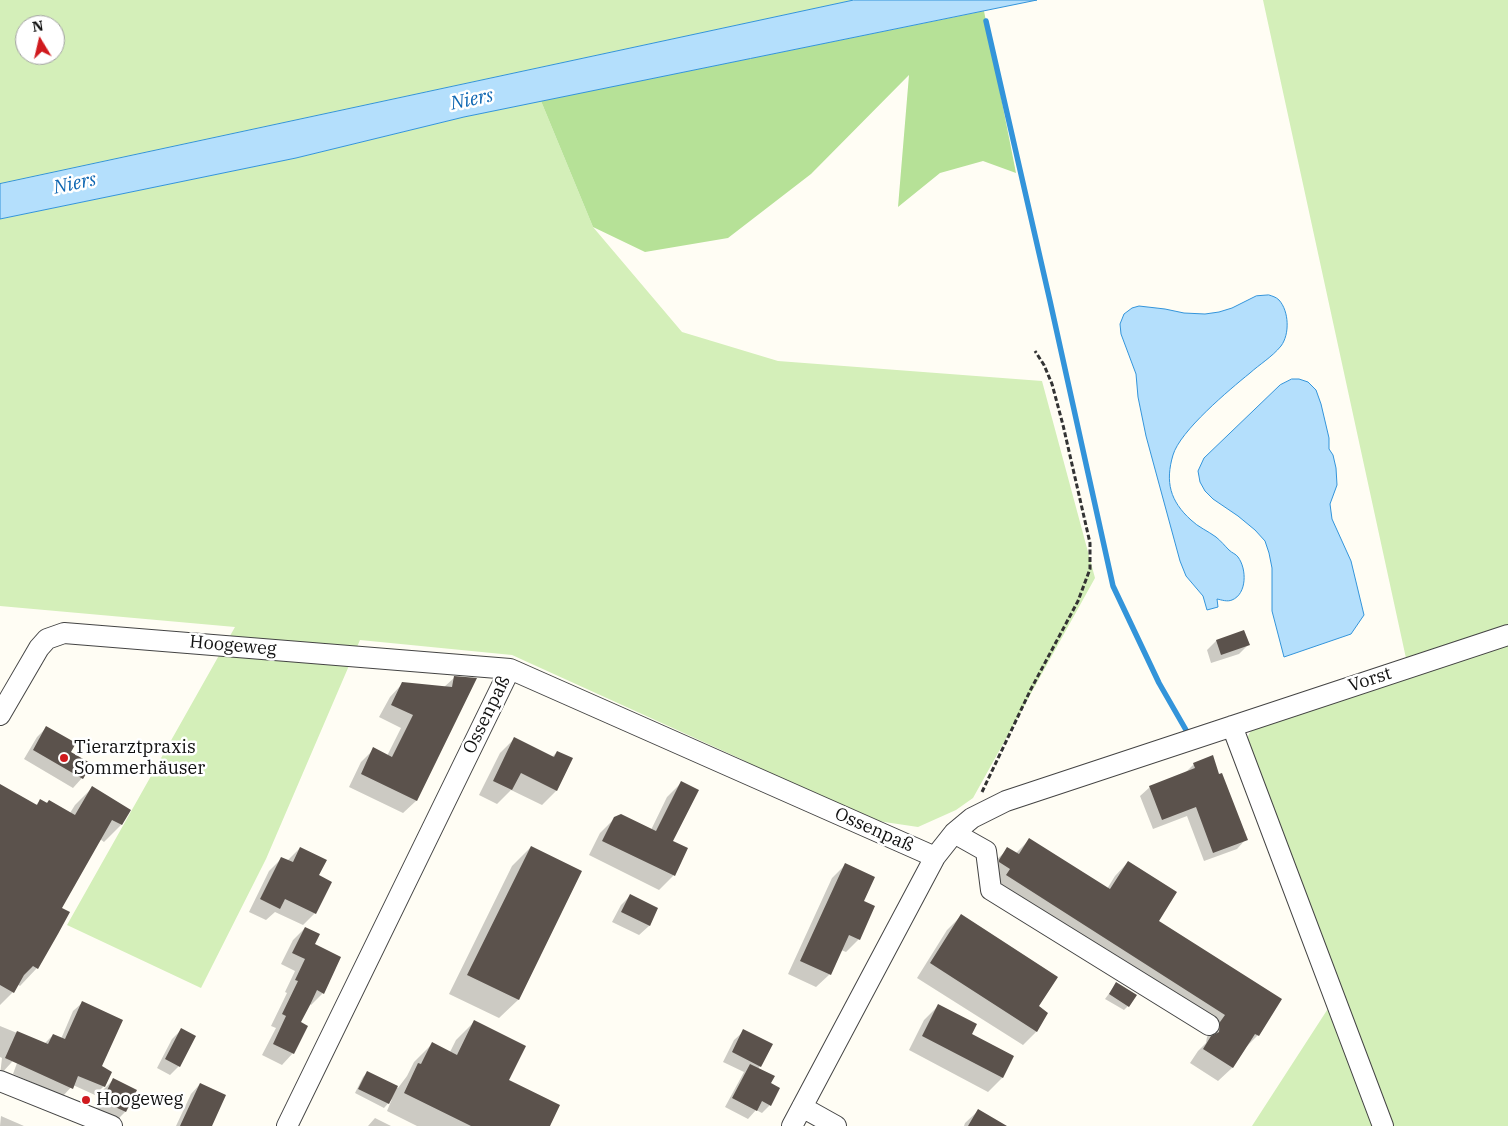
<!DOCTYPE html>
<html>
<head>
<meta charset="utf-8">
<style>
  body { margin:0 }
  #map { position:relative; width:1508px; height:1126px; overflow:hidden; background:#fffdf4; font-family:"IBM Plex Serif",serif }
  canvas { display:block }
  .north { position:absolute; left:15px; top:15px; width:50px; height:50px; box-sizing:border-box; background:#fff; border:1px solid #a0a0a0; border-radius:50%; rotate:351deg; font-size:14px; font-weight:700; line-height:20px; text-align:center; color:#111 }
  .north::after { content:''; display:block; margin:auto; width:18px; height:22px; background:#d01a1e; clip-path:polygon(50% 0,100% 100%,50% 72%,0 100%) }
</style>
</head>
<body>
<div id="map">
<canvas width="1508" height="1126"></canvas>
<div class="north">N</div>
</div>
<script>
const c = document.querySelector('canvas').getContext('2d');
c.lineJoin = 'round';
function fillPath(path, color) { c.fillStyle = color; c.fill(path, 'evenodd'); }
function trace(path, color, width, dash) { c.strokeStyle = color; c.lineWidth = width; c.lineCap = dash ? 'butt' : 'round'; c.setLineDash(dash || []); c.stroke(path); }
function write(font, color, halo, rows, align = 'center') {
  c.font = font + ' "IBM Plex Serif",serif'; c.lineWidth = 5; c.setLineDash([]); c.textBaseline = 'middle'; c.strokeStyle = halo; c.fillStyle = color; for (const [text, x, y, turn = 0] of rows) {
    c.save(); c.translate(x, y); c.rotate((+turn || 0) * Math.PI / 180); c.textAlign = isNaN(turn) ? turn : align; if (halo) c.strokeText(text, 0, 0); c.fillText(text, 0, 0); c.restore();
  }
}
const green = new Path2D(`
  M 0,0 L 854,0 L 0,184 ZM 25,25 L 55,25 L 55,55 L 25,55 Z
  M 1263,0 L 1508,0 L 1508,1126 L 1389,1126 L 1246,742 L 1249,734 L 1255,725 L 1409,672 Z
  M 541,101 L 593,227 L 682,332 L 778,361 L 1042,381 L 1095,578 L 973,798 L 956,810 L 918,827 L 844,816 L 741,759 L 512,655 L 360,640 L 266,859 L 201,988 L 67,925 L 235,627 L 0,606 L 0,219 L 296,158 L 464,117 Z
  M 1331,1004 L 1378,1126 L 1252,1126 Z`);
const forest = new Path2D(`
  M 984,11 L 1016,173 L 983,161 L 940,173 L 898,207 L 909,75 L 811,174 L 728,238 L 645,252 L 593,227 L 541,101 Z`);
const water = new Path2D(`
  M 854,0 L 1037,0 L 464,117 L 296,158 L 0,219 L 0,184 Z
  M 1269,295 C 1272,296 1276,297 1279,300 C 1289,311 1290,334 1281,346 C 1272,357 1260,364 1250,373 C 1229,390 1180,431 1173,455 C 1165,482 1170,501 1191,520 C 1198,527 1208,531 1216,537 C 1221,541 1225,546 1229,550 C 1232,553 1236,554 1238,557 C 1247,569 1247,594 1232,600 C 1227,602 1222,600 1217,599 L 1218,607 L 1207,610 L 1203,596 L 1186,576 L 1180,561 L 1146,436 L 1138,397 L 1136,374 L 1121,334 L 1120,324 L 1124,314 L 1132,308 L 1139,306 L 1165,309 L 1184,313 L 1205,314 L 1219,312 L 1232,308 L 1256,296 Z
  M 1292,379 L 1299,379 L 1308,382 L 1316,390 L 1321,404 L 1329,438 L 1329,449 L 1333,455 L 1336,468 L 1337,485 L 1330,504 L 1332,519 L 1351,561 L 1364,615 L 1351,634 L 1284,657 L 1272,611 L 1272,568 L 1269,553 L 1265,541 L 1255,530 L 1238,516 L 1213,499 L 1205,491 L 1200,482 L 1198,471 L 1204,458 L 1280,385 Z`);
const shadow = new Path2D(`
  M 1244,632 L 1248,645 L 1239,654 L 1211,663 L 1207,650 L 1216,641 Z
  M 454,678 L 475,679 L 416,801 L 403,813 L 349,787 L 361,762 L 374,749 L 387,756 L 401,728 L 379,717 L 390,697 L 402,684 L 444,687 Z
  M 47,727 L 69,752 L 82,778 L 73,788 L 24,759 L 37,737 Z
  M 514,739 L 552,757 L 557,752 L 556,791 L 542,805 L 511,790 L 497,804 L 479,795 L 500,753 Z
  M 1194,764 L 1246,839 L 1237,849 L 1204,861 L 1187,816 L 1153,829 L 1140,796 L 1150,787 L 1184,774 Z
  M 681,783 L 672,842 L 686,849 L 673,876 L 659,890 L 589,855 L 600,833 L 615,818 L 651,830 L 667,797 Z
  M 0,788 L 36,805 L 41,800 L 70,813 L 75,805 L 92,788 L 121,825 L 104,842 L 100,839 L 60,908 L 37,968 L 20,986 L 17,984 L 13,992 L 0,1005 Z
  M 1029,840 L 1107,889 L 1115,876 L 1128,862 L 1157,921 L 1258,1035 L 1244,1049 L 1232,1068 L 1218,1081 L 1190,1063 L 1198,1051 L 1206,1043 L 1207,1037 L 1212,1028 L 994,888 L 994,862 L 1008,849 L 1015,854 Z
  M 531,847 L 580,871 L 518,1000 L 499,1018 L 449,994 L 512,866 Z
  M 300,848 L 317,876 L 315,913 L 303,925 L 275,912 L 266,920 L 249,912 L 269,871 L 282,858 L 287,861 Z
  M 845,865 L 862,902 L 859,939 L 846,952 L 841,950 L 830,974 L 816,987 L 788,974 L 832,878 Z
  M 630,896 L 657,909 L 649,926 L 639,935 L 612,922 L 621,905 Z
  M 961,916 L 1037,1007 L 1046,1013 L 1036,1032 L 1023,1045 L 917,978 L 947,930 Z
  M 305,928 L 313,945 L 323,993 L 311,1005 L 309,1003 L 299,1023 L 293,1053 L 282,1065 L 262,1055 L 276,1028 L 271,1026 L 287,993 L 285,992 L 295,971 L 281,964 L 293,940 Z
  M 1117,983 L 1128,1006 L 1124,1010 L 1105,999 Z
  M 82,1003 L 104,1086 L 95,1095 L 73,1085 L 63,1096 L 13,1074 L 21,1052 L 0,1075 L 2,1058 L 0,1057 L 0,1026 L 44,1044 L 53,1035 L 61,1039 L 73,1011 Z
  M 938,1006 L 970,1034 L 1013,1056 L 1002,1078 L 988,1092 L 909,1050 L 924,1020 Z
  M 474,1022 L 508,1081 L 549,1126 L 417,1126 L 387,1111 L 392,1099 L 384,1108 L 355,1093 L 363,1077 L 367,1073 L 398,1088 L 407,1076 L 414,1062 L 432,1044 L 450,1052 L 456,1040 Z
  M 181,1030 L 179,1066 L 170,1075 L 157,1068 L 172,1039 Z
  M 744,1031 L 760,1066 L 758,1069 L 770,1084 L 770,1105 L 762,1113 L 756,1110 L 748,1119 L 725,1107 L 744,1072 L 723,1062 L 734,1040 Z
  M 113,1080 L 125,1112 L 116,1121 L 94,1110 L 104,1089 Z
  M 200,1084 L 210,1126 L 176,1126 L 191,1094 Z
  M 979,1110 L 985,1126 L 964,1126 L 965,1123 Z
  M 1,1116 L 24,1126 L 0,1126 Z
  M 375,1118 L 391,1126 L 368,1126 Z`);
const stream = new Path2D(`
  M 986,21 L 1050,301 L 1113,586 L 1159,683 L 1186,730`);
const building = new Path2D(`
  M 1244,630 L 1250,645 L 1221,655 L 1216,640 Z
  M 454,676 L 477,678 L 417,801 L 361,774 L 373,747 L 392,757 L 413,715 L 391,705 L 402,682 L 452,687 Z
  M 46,726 L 76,743 L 71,752 L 92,764 L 83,779 L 33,750 Z
  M 514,737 L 554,757 L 557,751 L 573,758 L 557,791 L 521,773 L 512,790 L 493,781 Z
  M 1213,755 L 1219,774 L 1222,773 L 1248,840 L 1213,853 L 1196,807 L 1162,820 L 1149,786 L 1195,768 L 1193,763 Z
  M 681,781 L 699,790 L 673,841 L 688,848 L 675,876 L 602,841 L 614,817 L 621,814 L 656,831 Z
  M 0,784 L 37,805 L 40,799 L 47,803 L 49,800 L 75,815 L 92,786 L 131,810 L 122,825 L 112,820 L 62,908 L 70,912 L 58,934 L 38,969 L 33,966 L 24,975 L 14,993 L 0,985 Z
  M 1029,838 L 1110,889 L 1128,861 L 1177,892 L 1159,921 L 1282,999 L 1259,1036 L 1255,1034 L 1233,1068 L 1203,1049 L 1211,1036 L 1219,1032 L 1220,1022 L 1225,1015 L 1006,875 L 1010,869 L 999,862 L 999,860 L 1007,847 L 1019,854 Z
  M 531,846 L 582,871 L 519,1000 L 467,975 Z
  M 300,847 L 327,860 L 319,875 L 332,882 L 316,914 L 285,899 L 280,909 L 260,899 L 281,857 L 293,862 Z
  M 845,863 L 875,877 L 864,901 L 875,906 L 860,940 L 849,935 L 831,975 L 800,961 Z
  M 630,894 L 658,908 L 650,926 L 621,912 Z
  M 961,914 L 1058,977 L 1039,1006 L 1048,1013 L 1037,1032 L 930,963 Z
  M 305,927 L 320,934 L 315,944 L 341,957 L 324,994 L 317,990 L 310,1005 L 301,1022 L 308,1026 L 294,1054 L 273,1044 L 286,1016 L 282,1014 L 298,981 L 295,980 L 305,959 L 292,953 Z
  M 1116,982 L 1137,995 L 1129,1007 L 1109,994 Z
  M 82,1001 L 123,1020 L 102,1066 L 112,1072 L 105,1087 L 78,1076 L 73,1089 L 5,1058 L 17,1031 L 48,1044 L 53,1034 L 65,1039 Z
  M 938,1004 L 977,1024 L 972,1034 L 1014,1056 L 1003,1078 L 922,1036 Z
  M 474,1020 L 526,1046 L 509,1080 L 560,1105 L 550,1126 L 471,1126 L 404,1093 L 418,1063 L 421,1064 L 432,1042 L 457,1055 Z
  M 181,1028 L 196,1036 L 180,1067 L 165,1059 Z
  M 743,1029 L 773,1044 L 761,1067 L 732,1052 Z
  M 750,1064 L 775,1076 L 771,1083 L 780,1088 L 771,1106 L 762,1101 L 757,1111 L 732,1098 Z
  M 367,1071 L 398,1086 L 389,1104 L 358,1089 Z
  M 113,1078 L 137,1090 L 126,1112 L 102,1101 Z
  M 200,1083 L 226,1095 L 212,1126 L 180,1126 Z
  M 978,1109 L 1007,1126 L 968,1126 Z`);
const path = new Path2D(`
  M 982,792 L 1031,689 L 1078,601 L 1090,569 L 1090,543 L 1063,425 L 1052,384 L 1044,365 L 1035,351`);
const minor = new Path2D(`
  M 0,715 L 39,648 L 47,639 L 64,633 L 510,669
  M 1232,726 L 1383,1126
  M 954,833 L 986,851 L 991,890 L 1209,1025
  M 0,1081 L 112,1126
  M 802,1107 L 836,1126
  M 287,1126 L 510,669 L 935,857
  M 792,1126 L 935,857 L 954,833 L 972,818 L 1006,801 L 1508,635`);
const markers = [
  [64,758,5,"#d01a1e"],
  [86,1100,5,"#d01a1e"]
];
const streetNames = [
  ["Hoogeweg",233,646,5],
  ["Vorst",1370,680,-18],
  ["Ossenpaß",487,715,-64],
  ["Ossenpaß",874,830,24]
];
const poiNames = [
  ["Tierarztpraxis",74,748],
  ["Sommerhäuser",74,769],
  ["Hoogeweg",96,1100]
];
const waterNames = [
  ["Niers",472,100,-12],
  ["Niers",75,184,-12]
];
fillPath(green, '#d4efb9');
fillPath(forest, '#b6e197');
fillPath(water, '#b4dffc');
trace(water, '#3394da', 1);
fillPath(shadow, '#0003');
trace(stream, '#3394da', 5.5);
fillPath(building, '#5b524c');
trace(minor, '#444', 22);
trace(path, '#333', 3, [5, 2.5]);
trace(minor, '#fff', 20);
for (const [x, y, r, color] of markers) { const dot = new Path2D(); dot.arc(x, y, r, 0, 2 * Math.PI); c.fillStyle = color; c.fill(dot); trace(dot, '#fff', 2); }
write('18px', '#111', '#fff', streetNames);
write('18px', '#111', '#fff', poiNames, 'left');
write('italic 19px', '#0c65b1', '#fff', waterNames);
</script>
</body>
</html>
